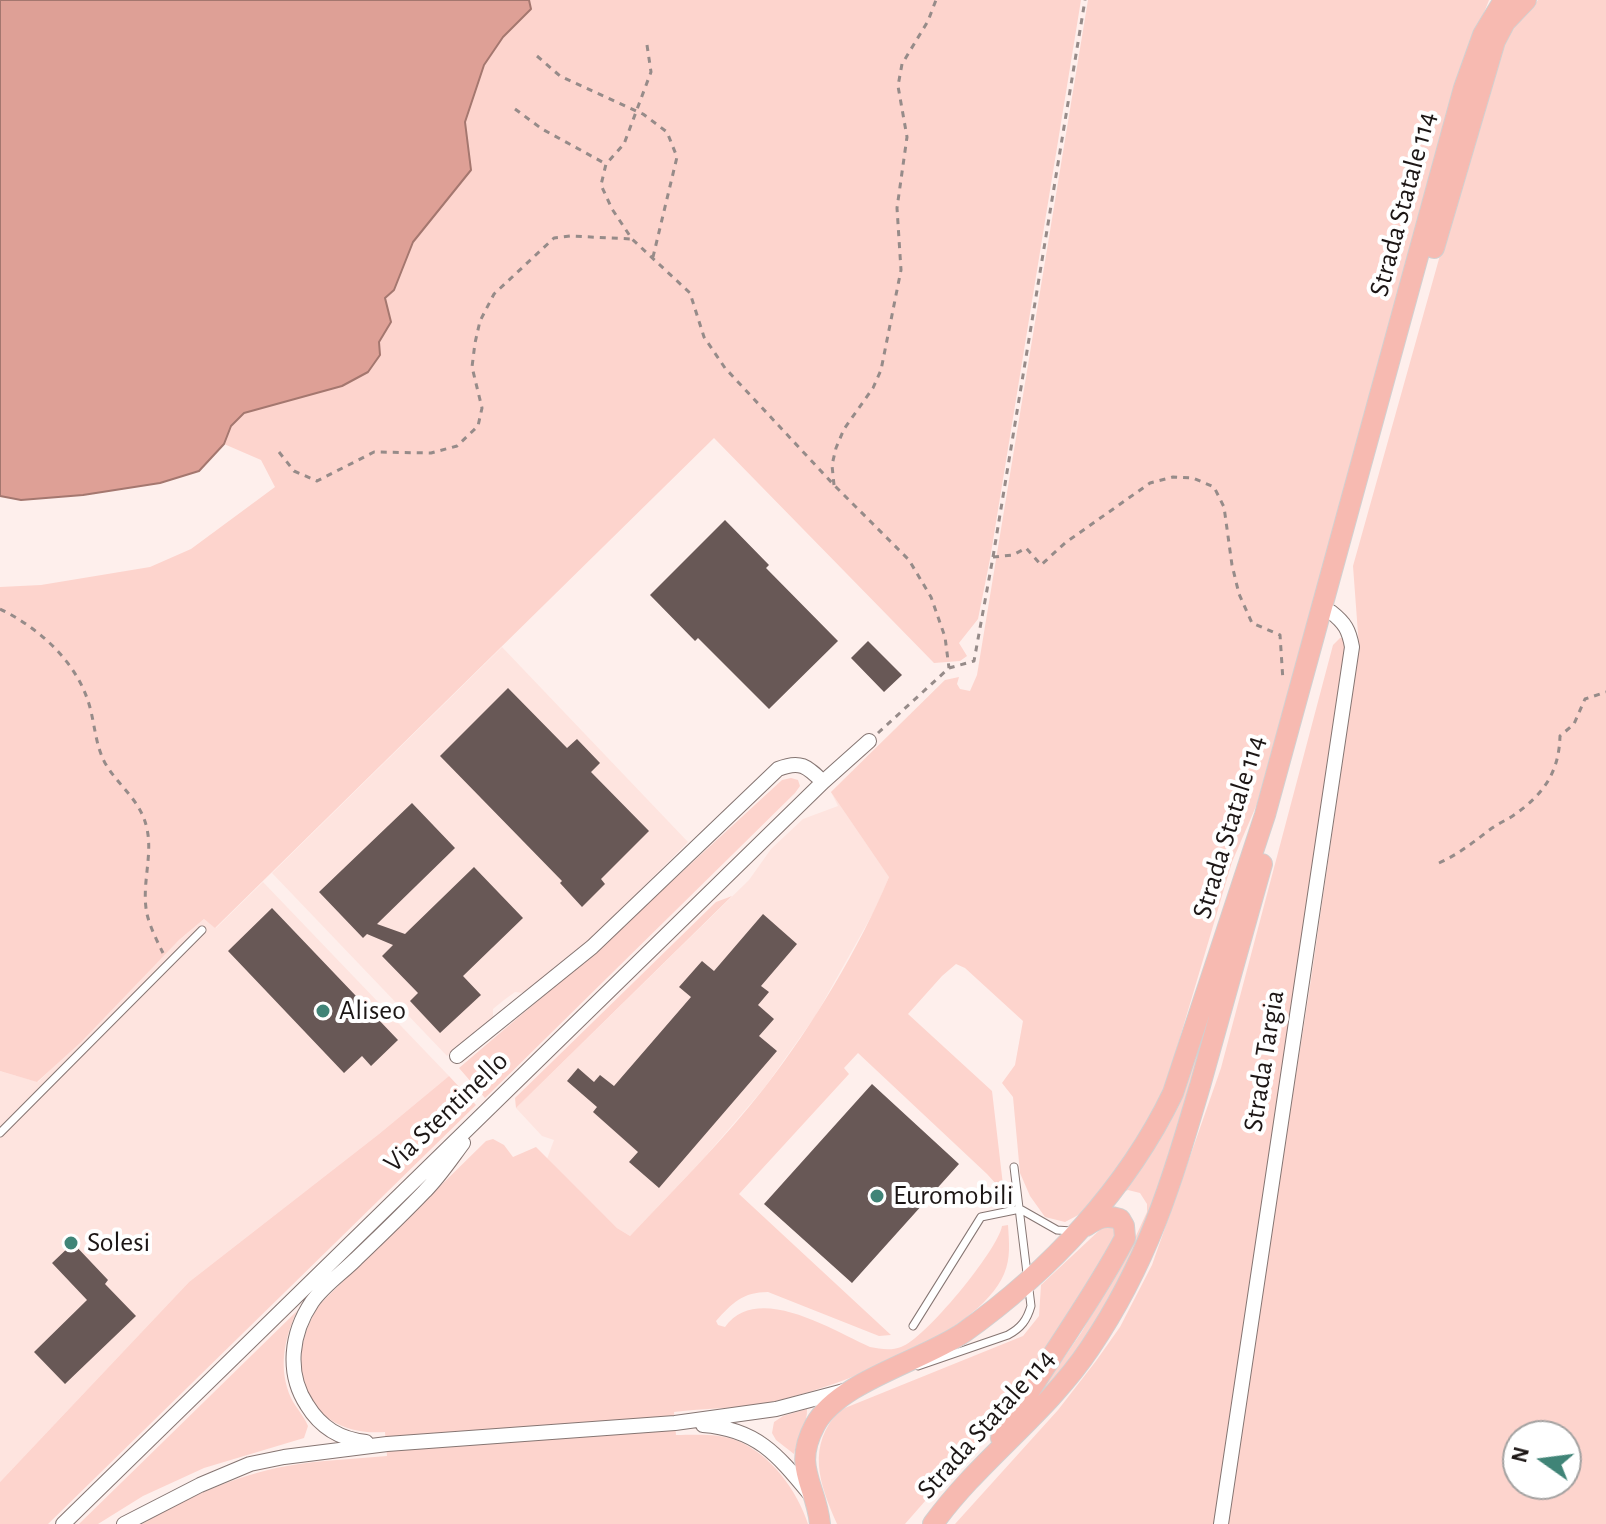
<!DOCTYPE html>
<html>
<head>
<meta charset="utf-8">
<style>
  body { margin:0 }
  #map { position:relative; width:1606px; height:1524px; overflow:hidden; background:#feefec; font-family:"Alegreya Sans",sans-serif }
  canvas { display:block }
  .north { position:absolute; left:1502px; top:1420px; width:80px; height:80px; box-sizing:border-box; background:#fff; border:2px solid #a4a2a1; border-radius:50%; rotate:284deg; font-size:22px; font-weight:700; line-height:32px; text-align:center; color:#1c1615 }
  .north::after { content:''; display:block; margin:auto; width:28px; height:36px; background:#408477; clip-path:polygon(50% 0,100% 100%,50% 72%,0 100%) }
</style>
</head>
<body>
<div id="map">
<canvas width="1606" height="1524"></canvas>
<div class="north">N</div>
</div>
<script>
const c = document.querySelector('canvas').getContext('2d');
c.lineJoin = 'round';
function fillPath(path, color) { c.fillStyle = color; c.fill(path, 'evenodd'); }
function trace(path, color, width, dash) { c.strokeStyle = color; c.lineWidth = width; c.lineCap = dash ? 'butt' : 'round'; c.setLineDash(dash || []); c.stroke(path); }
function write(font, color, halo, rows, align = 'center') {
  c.font = font + ' "Alegreya Sans",sans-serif'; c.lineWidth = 8; c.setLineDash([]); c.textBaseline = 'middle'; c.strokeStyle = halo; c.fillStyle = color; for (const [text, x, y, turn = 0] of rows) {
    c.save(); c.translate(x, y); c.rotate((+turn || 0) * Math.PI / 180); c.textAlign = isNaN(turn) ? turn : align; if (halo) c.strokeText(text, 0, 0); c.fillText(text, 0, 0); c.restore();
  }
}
const built = new Path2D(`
  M 502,647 L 688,842 L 588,942 L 524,993 L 515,992 L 504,1000 L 493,1009 L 493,1018 L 447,1056 L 272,873 Z
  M 945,680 L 889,877 L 877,906 L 816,1015 L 765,1087 L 704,1158 L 630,1236 L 617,1228 L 547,1159 L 554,1140 L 542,1136 L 516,1108 L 749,880 L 771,849 L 803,819 L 838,806 L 831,792 Z
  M 263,882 L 449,1076 L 379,1134 L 189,1282 L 0,1482 L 0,1071 L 38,1082 L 179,940 L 204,919 L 216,928 Z`);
const green = new Path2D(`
  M 529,0 L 1081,0 L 990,559 L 978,619 L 959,643 L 967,656 L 960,661 L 934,663 L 714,438 L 215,928 L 204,919 L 179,940 L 81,1042 L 37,1082 L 0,1071 L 0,587 L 41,585 L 150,567 L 191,549 L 275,487 L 261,460 L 224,444 L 231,426 L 244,413 L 342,386 L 368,372 L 380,355 L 379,342 L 391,322 L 385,298 L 394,290 L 413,242 L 471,170 L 465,122 L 484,65 L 503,37 L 531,9 Z
  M 1088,0 L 1489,0 L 1457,82 L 1257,804 L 1232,862 L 1168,1078 L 1154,1116 L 1130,1155 L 1084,1212 L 1065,1222 L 1045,1217 L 1030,1196 L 1020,1173 L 1013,1097 L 1002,1083 L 1015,1065 L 1023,1021 L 965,968 L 956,964 L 942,976 L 908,1014 L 992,1091 L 1005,1202 L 996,1204 L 997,1185 L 987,1174 L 858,1053 L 844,1068 L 849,1074 L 739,1194 L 891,1335 L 879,1336 L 768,1292 C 743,1292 732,1303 716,1321 L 718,1325 L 725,1327 C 757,1282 832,1330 870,1347 C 880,1349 891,1351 901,1347 C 924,1340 998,1250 1002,1226 L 1008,1225 C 1009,1242 1011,1258 1004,1274 C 978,1336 829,1391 766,1403 C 736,1409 704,1408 674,1412 L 676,1435 C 695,1435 719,1433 738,1441 C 771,1455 797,1490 808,1524 L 142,1524 C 186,1498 236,1475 287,1466 C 320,1460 354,1459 387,1456 L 385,1432 C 307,1438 279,1365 320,1304 L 486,1141 L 493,1139 L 504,1145 L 513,1157 L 536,1147 L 617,1228 L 630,1236 C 676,1187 724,1140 765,1087 C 813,1025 859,949 889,877 L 831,792 L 945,680 L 959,677 L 957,684 L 960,689 L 970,691 L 977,675 Z
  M 1538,0 L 1606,0 L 1606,1524 L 1225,1524 L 1310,986 L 1359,647 L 1353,566 L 1472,141 L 1506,39 L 1512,29 ZM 1518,1436 L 1566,1436 L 1566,1484 L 1518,1484 Z
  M 1340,638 L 1345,638 L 1347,656 L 1214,1524 L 955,1524 L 1058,1410 L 1096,1361 L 1120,1327 L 1152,1265 L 1221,1068 L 1333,645 Z
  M 791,778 L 798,780 L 800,786 L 795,793 L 485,1098 L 459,1068 L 595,952 L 782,780 Z
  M 732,896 L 516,1108 L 515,1098 L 716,902 Z
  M 1200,1041 L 1204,1042 L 1146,1229 L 1092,1330 L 1051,1383 L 1035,1399 L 1081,1333 L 1128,1253 L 1147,1212 L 1147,1204 L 1140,1193 L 1128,1190 L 1117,1195 Z
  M 449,1076 L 476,1105 L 48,1524 L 0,1524 L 0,1482 L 189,1282 L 379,1134 Z
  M 1104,1226 L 1112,1226 L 1118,1233 L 1118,1240 L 1009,1405 L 905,1524 L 837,1524 C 819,1483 806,1446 840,1410 L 1023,1336 L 1039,1316 L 1041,1285 Z
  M 297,1311 C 284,1339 278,1369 291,1398 C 296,1408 304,1416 308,1426 L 304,1438 L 204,1468 L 143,1496 L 98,1524 L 79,1524 Z
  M 807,1409 C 808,1423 797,1439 794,1454 L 776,1440 L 772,1433 L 774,1422 L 783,1416 Z`);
const water = new Path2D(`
  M 0,0 L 529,0 L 531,9 L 503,37 L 484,65 L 465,122 L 471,170 L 413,242 L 394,290 L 385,298 L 391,322 L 379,342 L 380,355 L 368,372 L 342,386 L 244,413 L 231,426 L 224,444 L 199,471 L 160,483 L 83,495 L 21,500 L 0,496 Z`);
const building = new Path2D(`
  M 725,520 L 769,565 L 766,568 L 838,641 L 769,709 L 698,638 L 695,641 L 650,595 Z
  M 868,641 L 902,675 L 884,692 L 851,658 Z
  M 508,688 L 567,748 L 577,739 L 600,763 L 591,772 L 649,831 L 601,879 L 605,884 L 582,907 L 560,883 L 562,881 L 440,756 Z
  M 412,803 L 455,848 L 377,924 L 405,934 L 474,867 L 523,918 L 463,976 L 481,995 L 440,1033 L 410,1001 L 418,993 L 382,956 L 393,945 L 367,934 L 363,938 L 319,892 Z
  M 272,908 L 398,1040 L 371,1066 L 362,1056 L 344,1073 L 228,951 Z
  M 763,914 L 797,944 L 761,986 L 769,992 L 758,1005 L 774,1019 L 759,1036 L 777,1051 L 659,1188 L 629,1162 L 638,1152 L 593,1112 L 597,1107 L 567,1081 L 578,1068 L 594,1082 L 600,1075 L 614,1086 L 691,997 L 679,987 L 702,961 L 714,971 Z
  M 872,1084 L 959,1164 L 852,1283 L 764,1204 Z
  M 73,1243 L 108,1280 L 105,1284 L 136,1316 L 65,1384 L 34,1352 L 87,1300 L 52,1263 Z`);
const path = new Path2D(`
  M 647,45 L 651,72 L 624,144 L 606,164 L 601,185 L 612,209 L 632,239 L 690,293 L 704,337 L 725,368 L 834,485 L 909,560 L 931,597 L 945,637 L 949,668
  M 537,56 L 560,76 L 643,114 L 667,132 L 677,157 L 653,257
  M 515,109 L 542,129 L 606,164
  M 279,452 L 294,471 L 317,481 L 374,452 L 431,453 L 457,446 L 478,426 L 482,408 L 472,367 L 475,343 L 480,321 L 494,294 L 554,238 L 570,236 L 632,239
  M 834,485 L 832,465 L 836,448 L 844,429 L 873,388 L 881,370 L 901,270 L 897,208 L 907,137 L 898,86 L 902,64 L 928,21 L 936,0
  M 993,557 L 1013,555 L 1026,548 L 1041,565 L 1065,543 L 1150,483 L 1173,477 L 1193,478 L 1214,487 L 1224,507 L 1232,565 L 1239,594 L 1252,623 L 1280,635 L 1283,681
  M 0,609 C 39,628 76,661 89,704 C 95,724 95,744 105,763 C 119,787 141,800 147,829 C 153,856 141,886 147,914 C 150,927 157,941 163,953
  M 878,733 L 949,668 L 974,661 L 993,557 L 1085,0
  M 1439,863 C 1459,854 1475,841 1492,828 C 1499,823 1507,820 1514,815 C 1544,794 1559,772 1560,736 L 1574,724 L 1585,699 L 1606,692`);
const lane = new Path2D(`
  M 0,1133 L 202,930
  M 913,1326 L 981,1217 L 1020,1209 L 1057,1230 L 1071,1231
  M 918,1366 L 1008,1335 C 1021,1328 1027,1320 1031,1306 L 1014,1167`);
const street = new Path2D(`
  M 457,1056 L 592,947 L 778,769 C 800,760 807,766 823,782
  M 703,1425 C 756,1429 777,1454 809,1493
  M 366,1442 C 340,1439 321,1428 307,1405 C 286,1373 291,1333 312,1302 C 323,1286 342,1273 356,1259 C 379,1237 403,1214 425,1191 C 439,1177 451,1159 463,1143
  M 63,1524 L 823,782 L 869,741
  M 124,1524 L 200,1485 L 250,1464 L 284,1457 L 387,1444 L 675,1423 L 776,1409 L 844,1391
  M 1221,1524 L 1352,647 C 1349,630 1345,623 1331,612`);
const primary = new Path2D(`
  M 1434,248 L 1495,41 L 1505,22 L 1526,0
  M 1001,1438 C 1040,1369 1088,1308 1125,1238 L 1124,1226 L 1120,1219 C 1106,1215 1099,1217 1086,1226
  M 820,1524 C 816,1484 792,1468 815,1425 C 838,1382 922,1361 963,1333 C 1050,1271 1127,1189 1173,1093 L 1265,815 L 1464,88 L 1483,35 L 1504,0
  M 933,1524 C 979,1460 1046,1414 1090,1348 C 1148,1262 1171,1184 1200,1086 C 1221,1013 1241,938 1262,864`);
const markers = [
  [323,1011,8,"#408477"],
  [877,1196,8,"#408477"],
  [71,1243,8,"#408477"]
];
const streetNames = [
  ["Strada Statale 114",1403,204,-75],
  ["Strada Statale 114",1229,827,-73],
  ["Strada Targia",1264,1061,-81],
  ["Via Stentinello",446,1112,-44],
  ["Strada Statale 114",986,1424,-48]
];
const poiNames = [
  ["Aliseo",339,1011],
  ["Euromobili",893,1196],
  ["Solesi",87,1243]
];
fillPath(built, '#fee4df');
fillPath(green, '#fdd4cd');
fillPath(water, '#dea096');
trace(water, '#a4776f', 2);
fillPath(building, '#685856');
trace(lane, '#857572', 9);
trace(street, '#857572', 16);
trace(primary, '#d2d0d0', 22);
trace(path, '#968b89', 3, [6, 6]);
trace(lane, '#fff', 7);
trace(street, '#fff', 14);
trace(primary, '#f7bab1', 20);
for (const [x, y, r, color] of markers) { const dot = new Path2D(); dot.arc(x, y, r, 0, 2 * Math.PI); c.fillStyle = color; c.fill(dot); trace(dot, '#fff', 3); }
write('28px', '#1c1615', '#fff', streetNames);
write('28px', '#1c1615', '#fff', poiNames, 'left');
</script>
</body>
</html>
